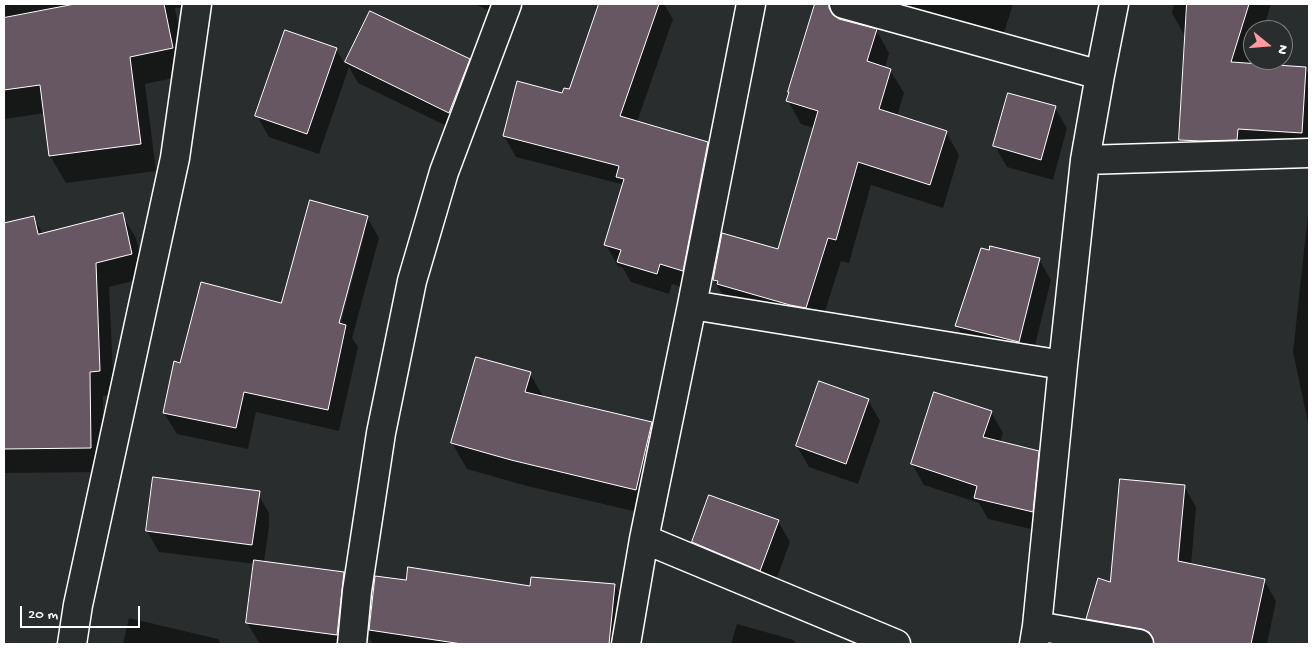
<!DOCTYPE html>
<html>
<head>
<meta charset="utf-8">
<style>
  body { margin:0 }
  #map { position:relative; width:1313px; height:648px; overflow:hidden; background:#2a2d2e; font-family:"Gochi Hand",sans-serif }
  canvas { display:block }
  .frame { position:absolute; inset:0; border:5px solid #fff; pointer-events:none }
  .north { position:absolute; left:1243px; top:20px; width:50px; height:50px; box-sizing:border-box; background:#2a2d2e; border:1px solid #7f8182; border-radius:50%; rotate:107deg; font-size:14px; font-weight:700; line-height:20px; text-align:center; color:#fff }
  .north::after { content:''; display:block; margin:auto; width:18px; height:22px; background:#ff9aa2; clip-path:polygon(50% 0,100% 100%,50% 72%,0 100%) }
  .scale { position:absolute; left:20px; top:606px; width:120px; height:22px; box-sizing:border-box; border:2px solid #fff; border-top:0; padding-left:6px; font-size:15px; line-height:18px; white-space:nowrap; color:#fff; -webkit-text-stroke:4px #2a2d2e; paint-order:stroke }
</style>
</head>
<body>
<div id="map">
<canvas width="1313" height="648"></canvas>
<div class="frame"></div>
<div class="north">N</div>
<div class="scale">20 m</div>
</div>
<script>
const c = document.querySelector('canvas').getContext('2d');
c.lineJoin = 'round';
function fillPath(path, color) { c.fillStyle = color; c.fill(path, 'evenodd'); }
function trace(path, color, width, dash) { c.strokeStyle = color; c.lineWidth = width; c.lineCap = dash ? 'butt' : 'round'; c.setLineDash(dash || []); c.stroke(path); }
const shadow = new Path2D(`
  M 4,4 L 214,4 L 214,6 L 175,8 L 188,75 L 145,84 L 156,171 L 66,183 L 50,156 L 45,113 L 4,119 Z
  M 475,4 L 516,4 L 505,19 Z
  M 601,4 L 664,4 L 673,19 L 637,122 L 707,143 L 719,164 L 694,291 L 672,284 L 669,294 L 631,282 L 622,267 L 618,266 L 606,245 L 623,186 L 621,184 L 516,157 L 504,136 L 570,90 Z
  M 812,4 L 1013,4 L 999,49 L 846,16 L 843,21 L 876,30 L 889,53 L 885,68 L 890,70 L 904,93 L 897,116 L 946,132 L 959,155 L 943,208 L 871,185 L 849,263 L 841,261 L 819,330 L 728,303 L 714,280 L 779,251 L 814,128 L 801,124 L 788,101 L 816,6 Z
  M 1174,4 L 1271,4 L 1263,30 L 1253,30 L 1253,60 L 1254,60 L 1253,65 L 1305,68 L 1309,75 L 1309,158 L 1195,165 L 1180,139 L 1186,38 L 1172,13 Z
  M 370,12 L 469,60 L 481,81 L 461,133 L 358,83 L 349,67 L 319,154 L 269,137 L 257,116 L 336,49 L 345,64 Z
  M 1055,108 L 1067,128 L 1053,180 L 1007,167 L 995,146 Z
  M 1309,205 L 1309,427 L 1293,352 Z
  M 122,215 L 136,238 L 145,278 L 109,287 L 114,395 L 103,396 L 104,472 L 4,473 L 4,317 L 7,317 L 4,305 L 4,225 L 33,217 L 43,234 Z
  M 367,217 L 379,238 L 352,338 L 358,347 L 339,431 L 256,412 L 248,449 L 177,434 L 164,413 L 181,364 L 282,305 ZM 362,232 L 365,232 L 339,330 L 336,329 Z
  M 1039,259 L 1051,280 L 1031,362 L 969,347 L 957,326 Z
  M 530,374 L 544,398 L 651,423 L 666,449 L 650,515 L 527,486 L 467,469 L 452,443 Z
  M 868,400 L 880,421 L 858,484 L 809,467 L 797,446 Z
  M 991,412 L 1003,433 L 1000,443 L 1038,452 L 1050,473 L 1044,532 L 988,519 L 979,503 L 924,485 L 912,464 Z
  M 154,478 L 257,492 L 269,513 L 269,527 L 264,562 L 343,573 L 355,594 L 350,644 L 260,644 L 247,623 L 255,564 L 159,552 L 147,531 Z
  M 1184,486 L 1196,507 L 1191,565 L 1264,580 L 1276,601 L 1267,644 L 1126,644 L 1099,639 L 1087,619 L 1111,583 Z
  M 778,521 L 790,542 L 772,591 L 705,563 L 693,542 Z
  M 376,577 L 407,582 L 532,588 L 615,586 L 627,606 L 623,644 L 373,644 L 369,638 Z
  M 129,618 L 218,639 L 221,644 L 123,644 Z
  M 737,624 L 794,640 L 796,644 L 731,644 Z`);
const building = new Path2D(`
  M 75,4 L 164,4 L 173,48 L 130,57 L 141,144 L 49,156 L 40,85 L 4,90 L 4,18 Z
  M 599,4 L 659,4 L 620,116 L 708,142 L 683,271 L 660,264 L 657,274 L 617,262 L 621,250 L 604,245 L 624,179 L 616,177 L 619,166 L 503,136 L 517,81 L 562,93 L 564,88 L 569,89 Z
  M 815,4 L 829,4 L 829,8 L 833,15 L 839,19 L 877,29 L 867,61 L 891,69 L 879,109 L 947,131 L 930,185 L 858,162 L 836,240 L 828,238 L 806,308 L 790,305 L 717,284 L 718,281 L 713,280 L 722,233 L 778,249 L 818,111 L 786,101 L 789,92 L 788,92 Z
  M 1187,4 L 1249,4 L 1231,62 L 1306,67 L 1302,133 L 1238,129 L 1237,140 L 1201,141 L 1179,140 Z
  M 370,11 L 470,59 L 449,113 L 345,62 Z
  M 285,30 L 337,48 L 307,134 L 255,116 Z
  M 1008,93 L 1056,106 L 1041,160 L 993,146 Z
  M 310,200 L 368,216 L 339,323 L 346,325 L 328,410 L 244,392 L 236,428 L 163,413 L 174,361 L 180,363 L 201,282 L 281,303 Z
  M 123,213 L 132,254 L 96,263 L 100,371 L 90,372 L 91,448 L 4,449 L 4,223 L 34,216 L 38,234 Z
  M 990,246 L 1040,258 L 1019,342 L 955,326 L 981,248 L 989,250 Z
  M 476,357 L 531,372 L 525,392 L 652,422 L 636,490 L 511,460 L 451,443 Z
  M 819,381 L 869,399 L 846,464 L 796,446 Z
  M 934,392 L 992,411 L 983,437 L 1039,451 L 1033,512 L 974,498 L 977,486 L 911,464 Z
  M 153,477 L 260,491 L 252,545 L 146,531 Z
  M 1120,479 L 1185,485 L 1178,561 L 1265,579 L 1251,644 L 1154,644 L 1153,638 L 1149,632 L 1142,629 L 1086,619 L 1098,578 L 1110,582 Z
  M 709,495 L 779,520 L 760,571 L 692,542 Z
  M 254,560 L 344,572 L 337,635 L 246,623 Z
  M 408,567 L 530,586 L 531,577 L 615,584 L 609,644 L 462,644 L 369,630 L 375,576 L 406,580 Z`);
const street = new Path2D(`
  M 844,4 L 1100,75
  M 1085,160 L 1309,153
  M 692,305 L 1063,365
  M 644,539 L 896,644
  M 1037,626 L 1139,644
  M 72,644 L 78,605 L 175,158 L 197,4
  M 352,644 L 357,591 L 381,433 L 412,281 L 444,172 L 507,4
  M 626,644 L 644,539 L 692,305 L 751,4
  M 1034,644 L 1037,626 L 1063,365 L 1085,160 L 1100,75 L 1114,4`);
fillPath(shadow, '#0007');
fillPath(building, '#675762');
trace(building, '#fff', 1);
trace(street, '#fff', 31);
trace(street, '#2a2d2e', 28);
</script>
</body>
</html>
